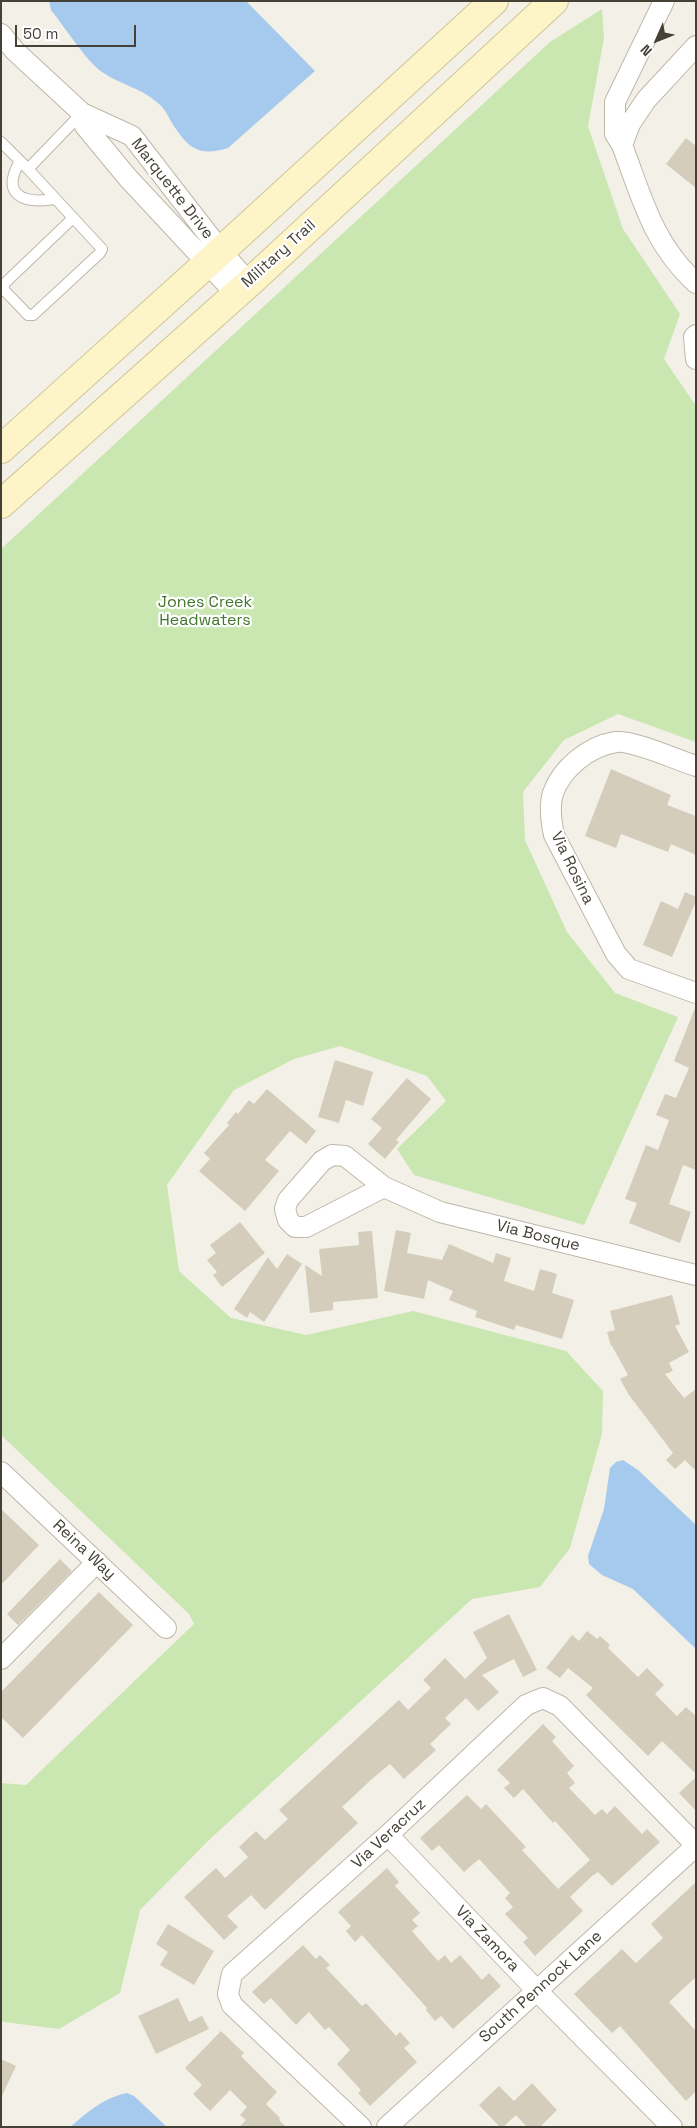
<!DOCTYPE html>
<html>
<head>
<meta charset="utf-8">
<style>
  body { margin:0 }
  #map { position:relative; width:697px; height:2128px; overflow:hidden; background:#f3f0e7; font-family:"Space Grotesk",sans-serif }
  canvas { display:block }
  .frame { position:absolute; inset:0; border:2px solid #454136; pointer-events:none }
  .north { position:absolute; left:632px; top:15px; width:50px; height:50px; -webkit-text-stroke:4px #fff; paint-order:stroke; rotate:226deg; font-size:14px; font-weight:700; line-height:20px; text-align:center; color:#454136 }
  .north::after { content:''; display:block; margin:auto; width:18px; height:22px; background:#454136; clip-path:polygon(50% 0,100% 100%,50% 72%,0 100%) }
  .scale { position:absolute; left:15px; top:25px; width:121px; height:22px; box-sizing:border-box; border:2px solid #454136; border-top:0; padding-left:6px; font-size:15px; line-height:18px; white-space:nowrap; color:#454136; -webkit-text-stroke:4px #fff; paint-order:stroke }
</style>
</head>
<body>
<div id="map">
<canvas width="697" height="2128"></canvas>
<div class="frame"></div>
<div class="north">N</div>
<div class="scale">50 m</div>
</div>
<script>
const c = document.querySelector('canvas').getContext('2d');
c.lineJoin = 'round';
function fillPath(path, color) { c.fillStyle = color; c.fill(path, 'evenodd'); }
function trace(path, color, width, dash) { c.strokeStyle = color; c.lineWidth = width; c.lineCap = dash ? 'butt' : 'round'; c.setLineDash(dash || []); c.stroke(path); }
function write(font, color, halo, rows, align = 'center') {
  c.font = font + ' "Space Grotesk",sans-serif'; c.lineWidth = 4.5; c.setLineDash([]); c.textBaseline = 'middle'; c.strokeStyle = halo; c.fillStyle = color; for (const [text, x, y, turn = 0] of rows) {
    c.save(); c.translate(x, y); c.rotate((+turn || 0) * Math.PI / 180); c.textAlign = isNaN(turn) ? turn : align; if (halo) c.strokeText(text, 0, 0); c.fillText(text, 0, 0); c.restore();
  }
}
const green = new Path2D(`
  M 602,9 L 604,38 L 588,126 L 623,229 L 680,314 L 664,359 L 696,406 L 696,742 L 618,714 L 564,740 L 523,792 L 525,840 L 567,932 L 615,993 L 678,1017 L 584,1225 L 414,1175 L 397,1149 L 446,1101 L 427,1076 L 340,1046 L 294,1059 L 234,1090 L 167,1185 L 179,1271 L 231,1318 L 306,1335 L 413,1311 L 566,1351 L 603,1391 L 602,1434 L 570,1548 L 540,1587 L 472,1599 L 209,1840 L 140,1910 L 120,1993 L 59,2029 L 4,2022 L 1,2021 L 1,1783 L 26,1785 L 194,1624 L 189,1614 L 1,1435 L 1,549 L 550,42 Z`);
const water = new Path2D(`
  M 49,1 L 246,1 L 315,71 L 228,148 C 198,157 188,148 172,123 C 168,116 165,109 159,104 C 142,88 121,85 102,72 C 88,63 63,25 51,10 Z
  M 623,1460 L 638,1470 L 696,1525 L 696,1649 L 633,1589 L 602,1575 L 589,1564 L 588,1556 L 604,1509 L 610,1468 L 616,1462 Z
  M 127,2093 L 134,2096 L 167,2127 L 70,2127 C 88,2112 103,2098 127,2093 Z`);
const building = new Path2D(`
  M 686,138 L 696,146 L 696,188 L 666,164 Z
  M 611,769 L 671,795 L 667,805 L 696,816 L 696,855 L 671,844 L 668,852 L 621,834 L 616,848 L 585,836 Z
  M 685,892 L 696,897 L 696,901 L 672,957 L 643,945 L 661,901 L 678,909 Z
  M 695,1008 L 696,1170 L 683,1165 L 669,1204 L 691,1212 L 680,1243 L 629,1223 L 637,1203 L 625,1199 L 646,1145 L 658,1150 L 669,1120 L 656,1115 L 665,1094 L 676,1098 L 689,1068 L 674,1061 Z
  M 335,1060 L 373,1072 L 363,1106 L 346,1100 L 339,1123 L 318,1117 Z
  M 407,1078 L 431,1099 L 396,1140 L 399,1142 L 385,1159 L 368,1144 L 382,1128 L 371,1119 Z
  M 267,1089 L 316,1131 L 306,1144 L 290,1131 L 265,1160 L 279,1171 L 245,1211 L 199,1171 L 210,1159 L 204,1153 L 229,1125 L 227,1123 L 236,1112 L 238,1114 L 249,1100 L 254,1104 Z
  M 240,1222 L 265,1253 L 222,1287 L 213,1275 L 217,1272 L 207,1260 L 216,1253 L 210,1245 Z
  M 396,1230 L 411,1233 L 407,1253 L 442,1260 L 449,1244 L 493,1263 L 496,1253 L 511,1258 L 504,1281 L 534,1291 L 540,1269 L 557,1274 L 552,1293 L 574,1300 L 562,1339 L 516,1325 L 514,1330 L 475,1317 L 477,1311 L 449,1300 L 453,1291 L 428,1280 L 424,1299 L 384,1291 Z
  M 372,1231 L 378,1298 L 333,1302 L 333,1310 L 310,1313 L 305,1265 L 322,1276 L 319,1249 L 359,1245 L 358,1232 Z
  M 287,1254 L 302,1264 L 264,1322 L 250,1312 L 247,1318 L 234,1309 L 268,1257 L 277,1269 Z
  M 672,1295 L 680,1324 L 675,1326 L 689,1352 L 669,1363 L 673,1371 L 665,1374 L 684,1398 L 696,1389 L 696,1471 L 685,1460 L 675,1469 L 666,1460 L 673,1453 L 629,1395 L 620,1379 L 628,1375 L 612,1346 L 611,1346 L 607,1332 L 615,1330 L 610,1311 Z
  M 1,1509 L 39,1545 L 1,1585 Z
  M 60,1559 L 72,1571 L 18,1625 L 7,1614 Z
  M 99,1592 L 133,1625 L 23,1738 L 1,1717 L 1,1692 Z
  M 509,1614 L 537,1670 L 523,1677 L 514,1659 L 482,1675 L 499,1692 L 478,1711 L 466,1698 L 445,1718 L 451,1724 L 430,1744 L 436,1750 L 404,1779 L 390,1764 L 373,1778 L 342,1807 L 358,1823 L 265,1910 L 251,1895 L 227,1916 L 238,1927 L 224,1940 L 184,1897 L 216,1868 L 225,1878 L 248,1857 L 239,1847 L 256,1831 L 265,1840 L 288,1819 L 279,1810 L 399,1700 L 408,1710 L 431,1688 L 423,1680 L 445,1658 L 465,1679 L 487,1658 L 473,1632 Z
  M 587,1631 L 597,1639 L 600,1636 L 610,1645 L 608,1648 L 638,1677 L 647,1668 L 664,1685 L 655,1694 L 677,1716 L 686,1707 L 696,1716 L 696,1774 L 662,1741 L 648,1756 L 586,1695 L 593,1688 L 568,1668 L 560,1678 L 546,1668 L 572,1635 L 579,1641 Z
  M 543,1724 L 556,1737 L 552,1741 L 574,1766 L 567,1773 L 575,1783 L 569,1788 L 595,1815 L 602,1809 L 607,1814 L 615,1806 L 642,1834 L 647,1829 L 660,1842 L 612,1886 L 598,1872 L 592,1876 L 570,1897 L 583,1911 L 535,1956 L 523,1942 L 528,1938 L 505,1914 L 513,1907 L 505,1898 L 510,1893 L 479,1859 L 464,1872 L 439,1845 L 432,1851 L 420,1838 L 467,1795 L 481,1809 L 486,1804 L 526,1847 L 522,1850 L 558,1889 L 590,1860 L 555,1821 L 553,1823 L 523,1789 L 514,1798 L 504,1788 L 510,1783 L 497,1770 Z
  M 696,1777 L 696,1811 L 679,1793 Z
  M 387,1868 L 399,1882 L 395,1886 L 420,1913 L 412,1920 L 418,1926 L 412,1931 L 438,1961 L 445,1955 L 451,1963 L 460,1955 L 482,1980 L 489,1973 L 501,1986 L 453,2029 L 441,2016 L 435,2021 L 426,2010 L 427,2008 L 362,1935 L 355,1942 L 346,1931 L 351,1926 L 338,1912 Z
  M 696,1882 L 696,1977 L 669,2002 L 696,2031 L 696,2091 L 686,2101 L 620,2026 L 612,2033 L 574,1994 L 622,1949 L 636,1963 L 663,1938 L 651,1924 Z
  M 168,1924 L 214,1951 L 194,1985 L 160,1965 L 168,1952 L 156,1944 Z
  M 303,1945 L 316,1959 L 320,1955 L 330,1965 L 326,1968 L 362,2006 L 366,2003 L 396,2036 L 400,2032 L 410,2043 L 404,2048 L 417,2062 L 370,2106 L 358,2093 L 361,2090 L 337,2064 L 350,2050 L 329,2027 L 325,2030 L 309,2012 L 296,2025 L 271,1998 L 264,2004 L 252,1992 Z
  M 178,1998 L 189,2022 L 202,2016 L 209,2029 L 156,2054 L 138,2016 Z
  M 221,2031 L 244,2053 L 241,2056 L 277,2092 L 266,2104 L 280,2118 L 279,2120 L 286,2127 L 239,2127 L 246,2120 L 240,2115 L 247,2107 L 230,2090 L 210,2111 L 193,2094 L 202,2085 L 185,2068 Z
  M 1,2059 L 16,2066 L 1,2098 Z
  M 532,2083 L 557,2110 L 540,2127 L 527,2127 L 516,2115 L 503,2127 L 500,2127 L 479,2105 L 499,2086 L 514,2101 Z`);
const lane = new Path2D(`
  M 1,142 L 28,169 L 102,249 L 100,253 L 33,315 L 28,315 L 3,289 L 5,283 L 73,218
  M 20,161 C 0,196 24,204 55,199
  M 28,169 L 82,113`);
const street = new Path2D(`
  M 664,1 L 615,102 L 615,134 L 622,145 C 642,198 653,244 696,283
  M 1,34 L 15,51 L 82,113 L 132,136 L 221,251 L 249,283
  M 82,113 L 85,126 L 128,178 L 236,294
  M 622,145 L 630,124 L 646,100 L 696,46
  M 696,335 L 694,337 L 696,359
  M 696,766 C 677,760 633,740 616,742 C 589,746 562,768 553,793 C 549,806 551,821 554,835 L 616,954 L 629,969 L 696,993
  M 384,1187 L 306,1227 L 295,1227 L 288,1220 L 285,1209 L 288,1200 L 322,1161 L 332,1155 L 345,1156 L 384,1187 L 440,1212 L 696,1275
  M 1,1472 L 166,1628
  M 1,1659 L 97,1562
  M 388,1835 L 545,1999 L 672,2127
  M 361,2127 L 232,2005 L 228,1994 L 232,1974 L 388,1835 L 526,1705 L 543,1698 L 560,1706 L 696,1845
  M 387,2127 L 696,1846`);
const secondary = new Path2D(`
  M 1,449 L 221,251 L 494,1
  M 1,504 L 249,283 L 554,1`);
const streetNames = [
  ["Marquette Drive",172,189,52],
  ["Military Trail",279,254,-42],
  ["Via Rosina",572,868,64],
  ["Via Bosque",538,1236,14],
  ["Reina Way",84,1550,43],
  ["Via Veracruz",389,1834,-43],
  ["Via Zamora",487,1939,46],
  ["South Pennock Lane",541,1987,-42]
];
const parkNames = [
  ["Jones Creek",205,603],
  ["Headwaters",205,621]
];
fillPath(green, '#cae6b1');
fillPath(water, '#a5caee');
fillPath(building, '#d4cdbc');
trace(lane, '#beb8aa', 12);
trace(street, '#beb8aa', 22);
trace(secondary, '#d1c698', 30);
trace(lane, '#fff', 10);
trace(street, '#fff', 20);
trace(secondary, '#fdf4c7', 28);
write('16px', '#454136', '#fff', streetNames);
write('16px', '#41762b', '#fff', parkNames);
</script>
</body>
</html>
